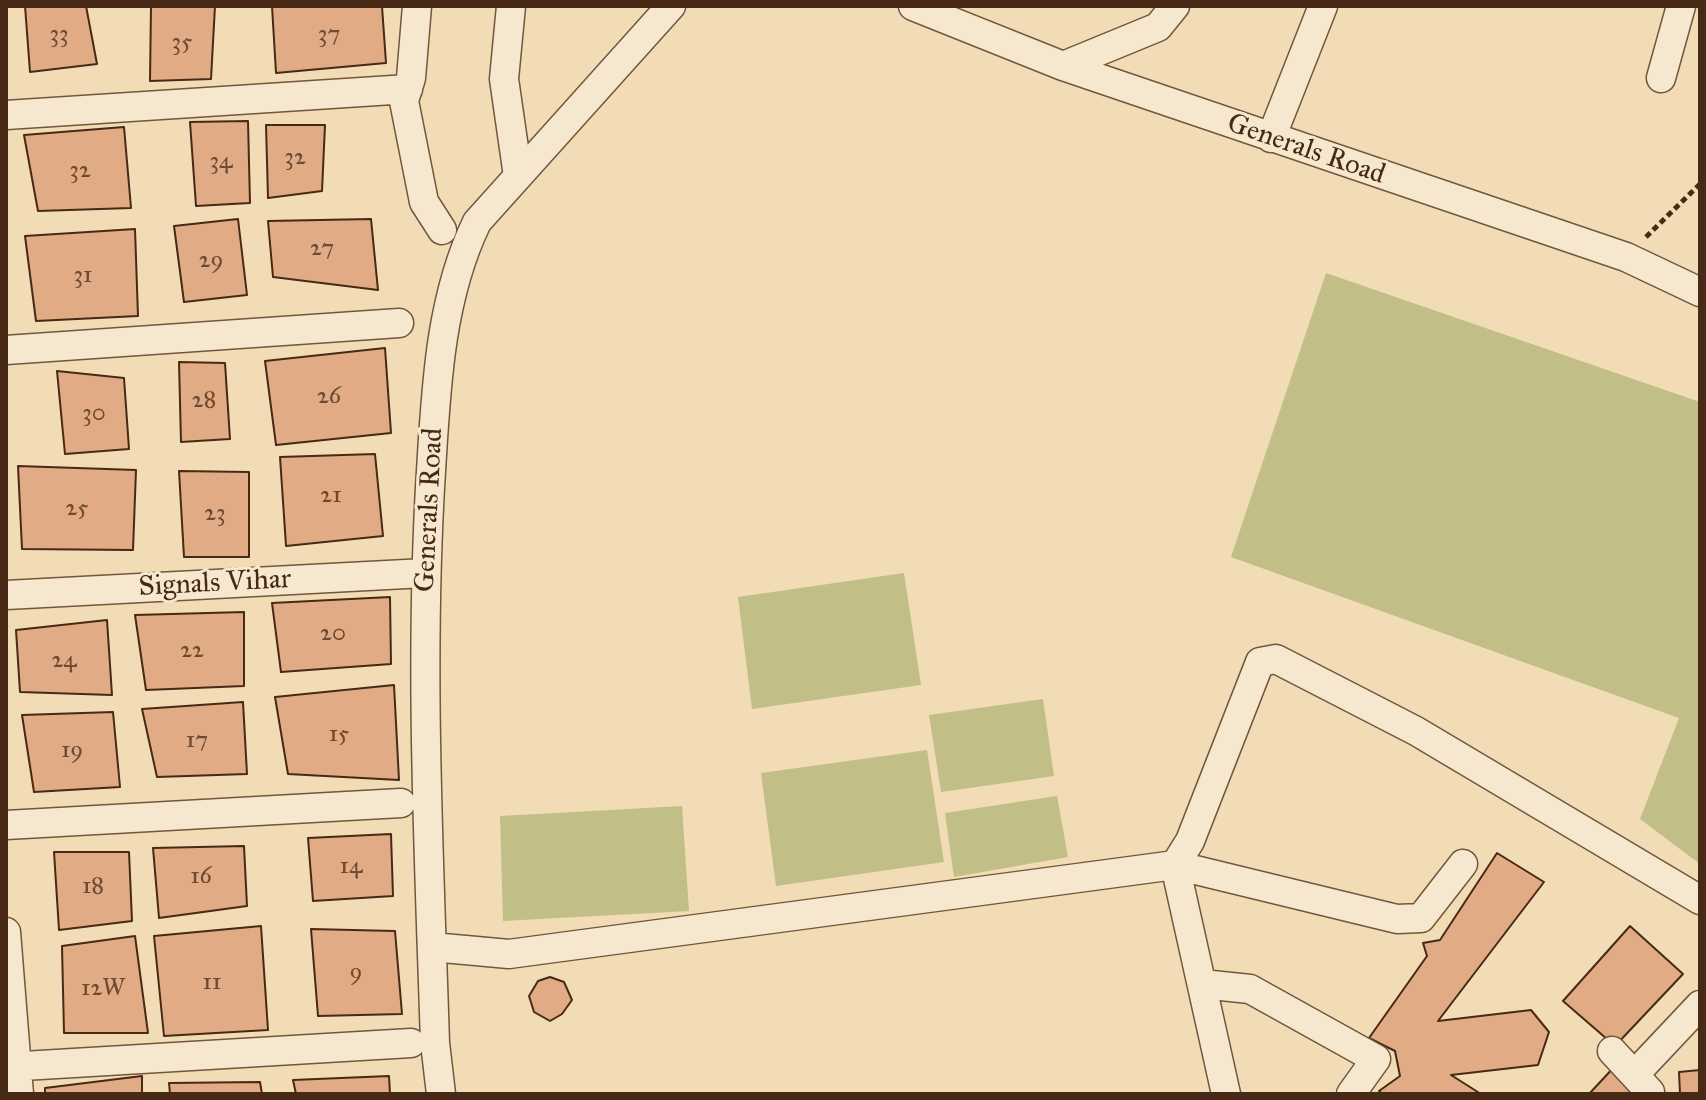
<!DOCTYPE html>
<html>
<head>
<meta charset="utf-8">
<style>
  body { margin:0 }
  #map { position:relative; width:1706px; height:1100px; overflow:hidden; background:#f1dcb5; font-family:"IM FELL Great Primer",serif }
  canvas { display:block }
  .frame { position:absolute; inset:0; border:8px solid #472915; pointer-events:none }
</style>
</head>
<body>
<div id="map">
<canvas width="1706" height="1100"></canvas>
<div class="frame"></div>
</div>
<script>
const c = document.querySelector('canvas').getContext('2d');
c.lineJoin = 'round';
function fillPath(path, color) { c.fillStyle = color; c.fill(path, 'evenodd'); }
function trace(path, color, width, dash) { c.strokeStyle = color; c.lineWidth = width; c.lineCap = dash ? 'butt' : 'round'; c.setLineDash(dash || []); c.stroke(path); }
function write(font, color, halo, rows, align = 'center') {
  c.font = font + ' "IM FELL Great Primer",serif'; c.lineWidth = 6; c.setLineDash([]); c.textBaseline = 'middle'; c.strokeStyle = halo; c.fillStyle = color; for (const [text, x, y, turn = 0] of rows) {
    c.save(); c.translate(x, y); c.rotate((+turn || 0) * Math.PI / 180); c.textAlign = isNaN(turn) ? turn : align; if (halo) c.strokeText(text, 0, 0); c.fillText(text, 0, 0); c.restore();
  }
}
const green = new Path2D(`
  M 1326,273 L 1700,402 L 1700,864 L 1640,819 L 1679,718 L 1231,557 Z
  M 904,573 L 921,685 L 752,709 L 738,597 Z
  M 1043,699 L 1054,776 L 941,792 L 929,715 Z
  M 927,750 L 944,862 L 776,886 L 761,773 Z
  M 1057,796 L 1068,857 L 954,877 L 945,813 Z
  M 682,806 L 689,911 L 503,921 L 500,816 Z`);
const building = new Path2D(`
  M 25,6 L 86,6 L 97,64 L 30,72 Z
  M 151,6 L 215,6 L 211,79 L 150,81 Z
  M 272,6 L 382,6 L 386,63 L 276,73 Z
  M 248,121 L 250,203 L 196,206 L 190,122 Z
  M 266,125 L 325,125 L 322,191 L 268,198 Z
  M 124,127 L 131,208 L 38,211 L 24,135 Z
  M 238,219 L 247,295 L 184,302 L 174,226 Z
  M 371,219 L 378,290 L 273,277 L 268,221 Z
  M 135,229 L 138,316 L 36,321 L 25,236 Z
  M 385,348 L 391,433 L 276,445 L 265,361 Z
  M 179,362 L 225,363 L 230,439 L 181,442 Z
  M 57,371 L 124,378 L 129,449 L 65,454 Z
  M 375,454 L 383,536 L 286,546 L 280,457 Z
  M 18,466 L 136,470 L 133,550 L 22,549 Z
  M 179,471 L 249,472 L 249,557 L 184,557 Z
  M 390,597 L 391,664 L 281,672 L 272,603 Z
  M 244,612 L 244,686 L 146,690 L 135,615 Z
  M 107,620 L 112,695 L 20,692 L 16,630 Z
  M 394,685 L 399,780 L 288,774 L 275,697 Z
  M 243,702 L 247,774 L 157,777 L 142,709 Z
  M 113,712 L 120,787 L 34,792 L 22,715 Z
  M 391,834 L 393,896 L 313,901 L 308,838 Z
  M 244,846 L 247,906 L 159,918 L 153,848 Z
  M 54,852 L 129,852 L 132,921 L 59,930 Z
  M 1497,853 L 1544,882 L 1438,1021 L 1531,1010 L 1549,1032 L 1538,1065 L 1451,1075 L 1481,1094 L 1383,1094 L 1379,1091 L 1400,1076 L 1395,1051 L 1369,1038 L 1427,956 L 1423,943 L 1440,940 Z
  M 261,926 L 268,1030 L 164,1036 L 154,936 Z
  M 1630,926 L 1683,974 L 1615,1046 L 1563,1001 Z
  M 311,929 L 395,931 L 402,1014 L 318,1016 Z
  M 135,936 L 148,1033 L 64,1033 L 62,946 Z
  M 550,977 L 564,982 L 572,1000 L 562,1014 L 550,1021 L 534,1012 L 529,996 L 538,981 Z
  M 1615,1066 L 1636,1088 L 1631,1094 L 1589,1094 Z
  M 1700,1070 L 1700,1094 L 1680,1094 L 1679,1072 Z
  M 142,1076 L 142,1094 L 45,1094 L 45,1088 Z
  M 389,1076 L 390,1094 L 296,1094 L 293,1080 Z
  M 260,1082 L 262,1094 L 170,1094 L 169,1083 Z`);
const path = new Path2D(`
  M 1646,237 L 1700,184`);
const minor = new Path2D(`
  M 417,6 L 411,78 L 404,101 L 424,202 L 442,230
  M 511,6 L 504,79 L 518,176
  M 913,6 L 1063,66 L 1626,257 L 1700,292
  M 1063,66 L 1158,27 L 1175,6
  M 1661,78 L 1681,6
  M 6,115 L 408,89
  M 1271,138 L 1323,6
  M 6,350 L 399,323
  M 6,595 L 425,573
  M 6,825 L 401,803
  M 1463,864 L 1421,918 L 1397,919 L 1175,865 L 1190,841 L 1260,662 L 1276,659 L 1416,731 L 1700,900
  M 6,932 L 19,1094
  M 432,947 L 509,954 L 1175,865 L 1226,1094
  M 1202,984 L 1250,989 L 1376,1059 L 1351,1094
  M 1612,1051 L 1650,1092
  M 6,1067 L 411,1043
  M 1635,1074 L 1700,1005
  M 441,1094 L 435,1043 C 429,853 419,662 431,471 C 436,388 440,298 477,222 L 671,6`);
const numberNames = [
  ["33",59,35],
  ["37",329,35],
  ["35",182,43],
  ["32",295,158],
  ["34",221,162],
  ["32",80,171],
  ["27",322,249],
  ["29",211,261],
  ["31",83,276],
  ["26",329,397],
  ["28",204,401],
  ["30",94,414],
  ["21",331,496],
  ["25",77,509],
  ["23",215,514],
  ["20",333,634],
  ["22",192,651],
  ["24",64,661],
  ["15",339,735],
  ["17",197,741],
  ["19",72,751],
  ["14",351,867],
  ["16",201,877],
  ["18",93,887],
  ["9",356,973],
  ["11",212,983],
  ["12W",103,989]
];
const streetNames = [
  ["Generals Road",1306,150,19],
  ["Generals Road",430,510,-87],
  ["Signals Vihar",215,584,-3]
];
fillPath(green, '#c1be88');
fillPath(building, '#e0ab85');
trace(building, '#472915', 2);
trace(minor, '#72563d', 31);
trace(path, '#472915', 5, [6, 4]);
trace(minor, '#f6e8cf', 28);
write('24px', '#6d4a31', null, numberNames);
write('28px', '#472915', '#f6e8cf', streetNames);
</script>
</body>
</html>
